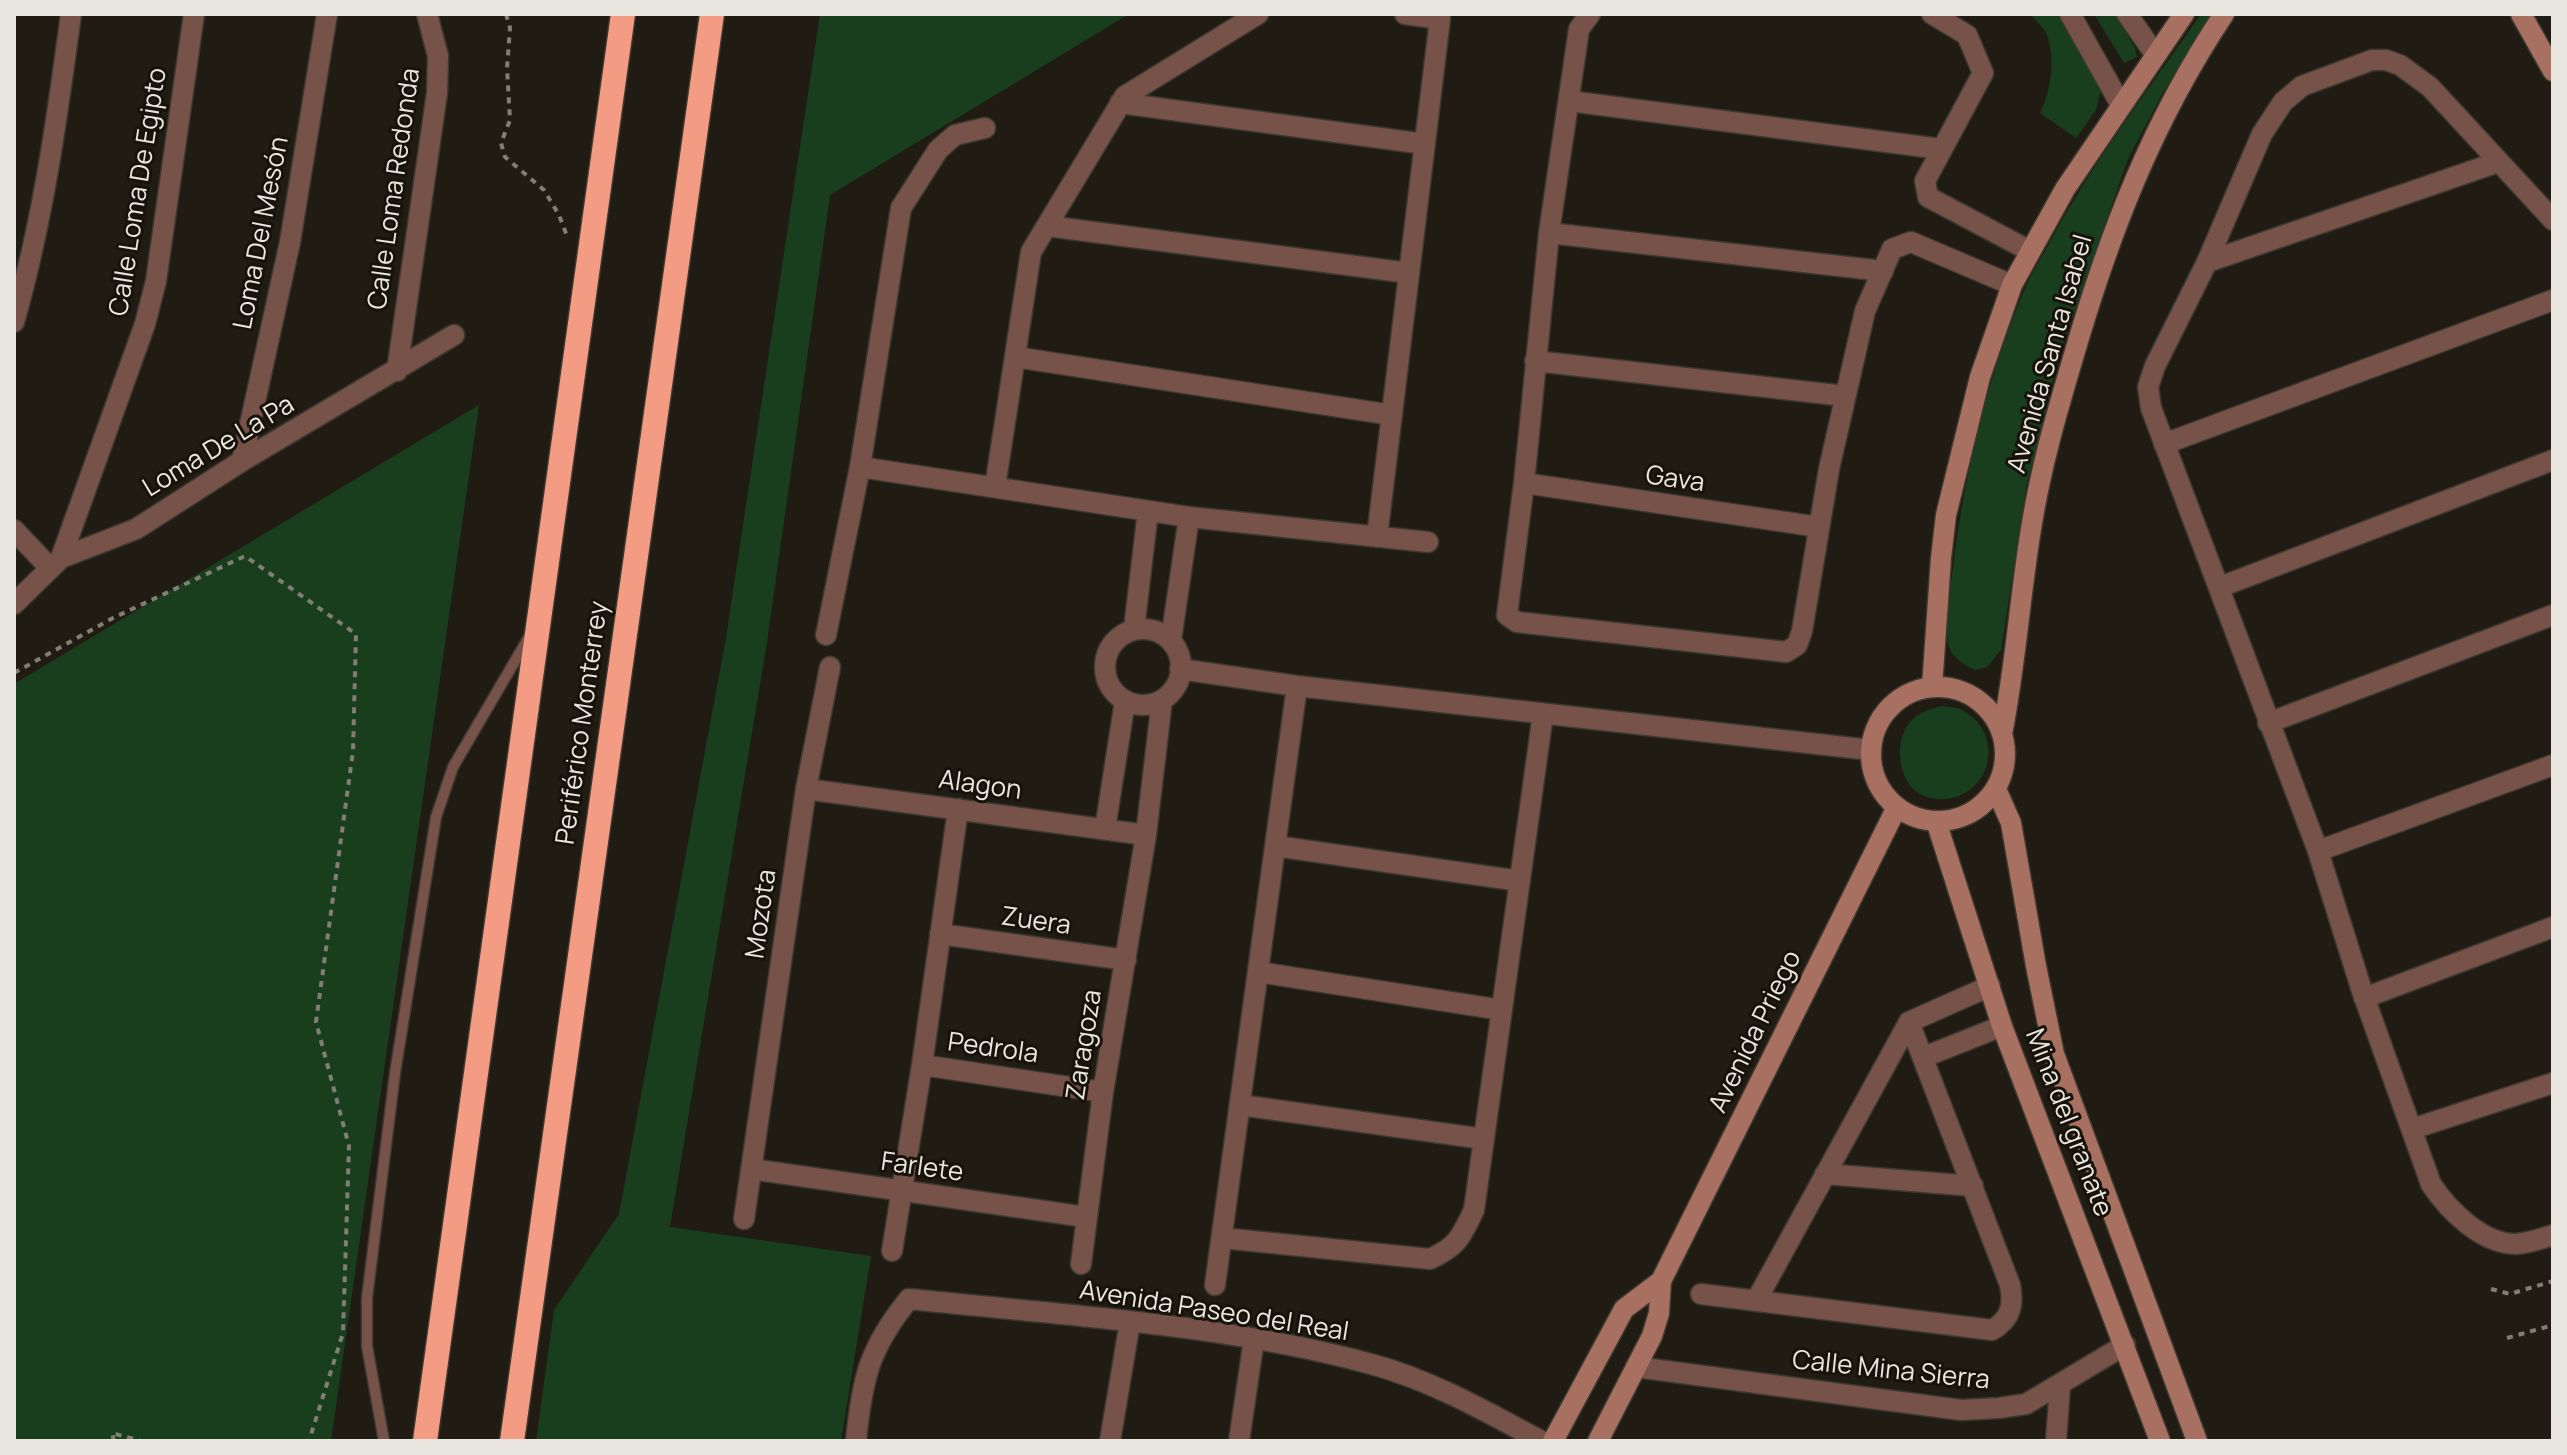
<!DOCTYPE html>
<html>
<head>
<meta charset="utf-8">
<style>
  body { margin:0 }
  #map { position:relative; width:2567px; height:1455px; overflow:hidden; background:#211c13; font-family:Manrope,sans-serif }
  canvas { display:block }
  .frame { position:absolute; inset:0; border:16px solid #e9e6df; pointer-events:none }
</style>
</head>
<body>
<div id="map">
<canvas width="2567" height="1455"></canvas>
<div class="frame"></div>
</div>
<script>
const c = document.querySelector('canvas').getContext('2d');
c.lineJoin = 'round';
function fillPath(path, color) { c.fillStyle = color; c.fill(path, 'evenodd'); }
function trace(path, color, width, dash) { c.strokeStyle = color; c.lineWidth = width; c.lineCap = dash ? 'butt' : 'round'; c.setLineDash(dash || []); c.stroke(path); }
function write(font, color, halo, rows, align = 'center') {
  c.font = font + ' Manrope,sans-serif'; c.lineWidth = 6; c.setLineDash([]); c.textBaseline = 'middle'; c.strokeStyle = halo; c.fillStyle = color; for (const [text, x, y, turn = 0] of rows) {
    c.save(); c.translate(x, y); c.rotate((+turn || 0) * Math.PI / 180); c.textAlign = isNaN(turn) ? turn : align; if (halo) c.strokeText(text, 0, 0); c.fillText(text, 0, 0); c.restore();
  }
}
const green = new Path2D(`
  M 820,14 L 1129,14 L 830,195 L 767,642 L 670,1227 L 871,1256 L 841,1441 L 536,1441 L 554,1310 L 619,1214 L 726,638 Z
  M 2031,14 L 2059,14 L 2101,90 L 2096,110 L 2076,138 L 2040,113 C 2051,90 2056,60 2047,35 C 2044,28 2036,21 2031,14 Z
  M 2094,14 L 2115,14 L 2135,48 L 2137,57 L 2124,63 Z
  M 2201,14 L 2211,14 L 2161,96 L 2128,159 L 2056,365 L 2043,425 L 2027,482 L 2001,650 L 1987,667 L 1975,670 C 1966,666 1956,660 1951,651 C 1942,637 1951,585 1953,567 C 1965,473 1987,378 2024,291 C 2031,274 2041,258 2050,242 C 2093,162 2149,89 2201,14 Z
  M 479,405 L 331,1441 L 14,1441 L 14,684 Z
  M 1941,706 C 1947,707 1955,707 1960,709 C 2009,732 1991,803 1936,799 C 1925,798 1912,791 1907,781 C 1896,760 1897,729 1918,715 C 1925,710 1934,709 1941,706 Z`);
const path = new Path2D(`
  M 506,14 L 510,28 L 507,68 L 510,120 L 501,143 L 505,157 L 544,190 L 559,215 L 567,236
  M 14,673 L 113,618 L 245,556 L 356,634 L 353,751 L 316,1022 L 349,1146 L 343,1333 L 309,1441
  M 2491,1289 L 2510,1294 L 2553,1281
  M 2507,1338 L 2553,1325
  M 114,1441 L 112,1433 L 141,1441`);
const lane = new Path2D(`
  M 384,1441 L 367,1346 L 367,1298 L 395,1073 L 436,817 L 453,767 L 529,637`);
const street = new Path2D(`
  M 1590,14 L 1579,29 L 1549,233 L 1524,483 L 1507,615 L 1517,622 L 1786,652 L 1797,645 L 1802,631 L 1829,469 L 1865,311 L 1892,249 L 1911,242 L 2012,285
  M 1932,14 L 1967,35 L 1983,73 L 1925,181 L 1928,197 L 2030,251
  M 2070,14 L 2121,105
  M 2127,14 L 2155,54
  M 1569,101 L 1941,149
  M 1120,103 L 1425,144
  M 2553,220 L 2430,87 L 2400,65 L 2386,60 L 2372,60 L 2302,86 L 2283,102 L 2262,134 L 2207,262 L 2155,366 L 2148,387 L 2151,408 L 2318,851 L 2362,991 L 2431,1184 C 2448,1210 2482,1244 2516,1244 C 2528,1243 2541,1239 2553,1235
  M 1047,226 L 1409,273
  M 1549,233 L 1883,271
  M 2207,262 L 2498,162
  M 14,322 C 43,220 57,119 71,14
  M 1015,357 L 1392,415
  M 1535,361 L 1845,396
  M 397,371 L 437,93 L 438,56 L 427,14
  M 2164,444 L 2553,300
  M 242,461 L 290,242 L 327,14
  M 860,467 L 1189,517 L 1428,542
  M 1524,483 L 1819,527
  M 995,487 L 1031,252 L 1125,96 L 1258,14
  M 14,530 L 50,568
  M 1377,537 L 1440,19 L 1405,14
  M 61,558 L 145,324 L 156,281 L 194,14
  M 2220,587 L 2553,460
  M 14,604 L 61,558 L 136,529 L 242,461 L 454,335
  M1105 667a38 38 0 1 1 76 0a38 38 0 1 1-76 0Z
  M 1134,629 L 1148,511
  M 826,635 L 860,467 L 901,208 L 938,150 L 955,135 L 985,128
  M 1171,640 L 1189,517
  M 1180,669 L 1297,686 L 1871,750
  M 2268,723 L 2553,615
  M 806,789 L 1146,835
  M 1105,829 L 1125,701
  M 1275,846 L 1520,881
  M 2318,851 L 2553,765
  M 940,934 L 1126,960
  M 1258,972 L 1502,1010
  M 2364,998 L 2553,927
  M 1924,1057 L 2002,1026
  M 922,1065 L 1103,1092
  M 1240,1105 L 1484,1139
  M 2412,1129 L 2553,1083
  M 751,1169 L 1086,1217
  M 1825,1174 L 1973,1186
  M 744,1219 L 806,789 L 830,667
  M 1222,1238 L 1430,1259 C 1458,1246 1461,1237 1474,1210 L 1543,714
  M 892,1251 L 922,1065 L 958,809
  M 1081,1264 L 1103,1092 L 1146,835 L 1162,700
  M 1215,1285 L 1297,686
  M 1701,1294 L 1992,1330 C 2011,1319 2014,1305 2010,1285 L 1909,1022
  M 1756,1301 L 1909,1022 L 1990,986
  M 1636,1367 L 1961,1410 L 1999,1408 L 2026,1404 L 2125,1345
  M 856,1441 C 862,1379 869,1348 909,1299 C 1061,1315 1224,1324 1371,1364 C 1431,1380 1487,1412 1541,1441
  M 1110,1441 L 1130,1322
  M 1239,1441 L 1254,1339
  M 2056,1441 L 2060,1386`);
const secondary = new Path2D(`
  M 2521,14 L 2553,71
  M1871 754a67 67 0 1 1 134 0a67 67 0 1 1-134 0Z
  M 1932,687 L 1941,558 L 1946,515 L 1980,377 L 2012,285 L 2065,189 L 2184,14
  M 2002,734 C 2016,664 2020,593 2032,523 C 2041,467 2057,412 2073,358 C 2109,234 2152,122 2224,14
  M 1996,789 L 2011,823 L 2036,966 L 2054,1054 L 2197,1441
  M 1936,821 L 2002,1026 L 2160,1441
  M 1553,1441 L 1624,1309 L 1661,1281
  M 1598,1441 L 1652,1336 L 1659,1313 L 1661,1281 L 1897,807`);
const highway = new Path2D(`
  M 425,1441 L 623,14
  M 512,1441 L 712,14`);
const streetNames = [
  ["Calle Loma Redonda",395,189,-82],
  ["Calle Loma De Egipto",139,192,-81],
  ["Loma Del Mesón",262,233,-79],
  ["Avenida Santa Isabel",2051,354,-74],
  ["Loma De La Pa",219,447,-31],
  ["Gava",1675,480,8],
  ["Periférico Monterrey",583,723,-82],
  ["Alagon",980,786,8],
  ["Mozota",762,914,-82],
  ["Zuera",1036,922,8],
  ["Avenida Priego",1756,1032,-64],
  ["Zaragoza",1085,1045,-81],
  ["Pedrola",993,1049,8],
  ["Mina del granate",2068,1123,69],
  ["Farlete",922,1168,8],
  ["Avenida Paseo del Real",1214,1312,9],
  ["Calle Mina Sierra",1891,1371,6]
];
fillPath(green, '#193e1e');
trace(lane, '#3d3830', 13);
trace(street, '#3d3830', 23);
trace(secondary, '#3d3830', 23);
trace(highway, '#3d3830', 27);
trace(path, '#827e76', 4, [6, 6]);
trace(lane, '#765248', 10);
trace(street, '#765248', 20);
trace(secondary, '#a87060', 20);
trace(highway, '#f49c83', 24);
write('26px', '#e9e6df', '#18130a', streetNames);
</script>
</body>
</html>
